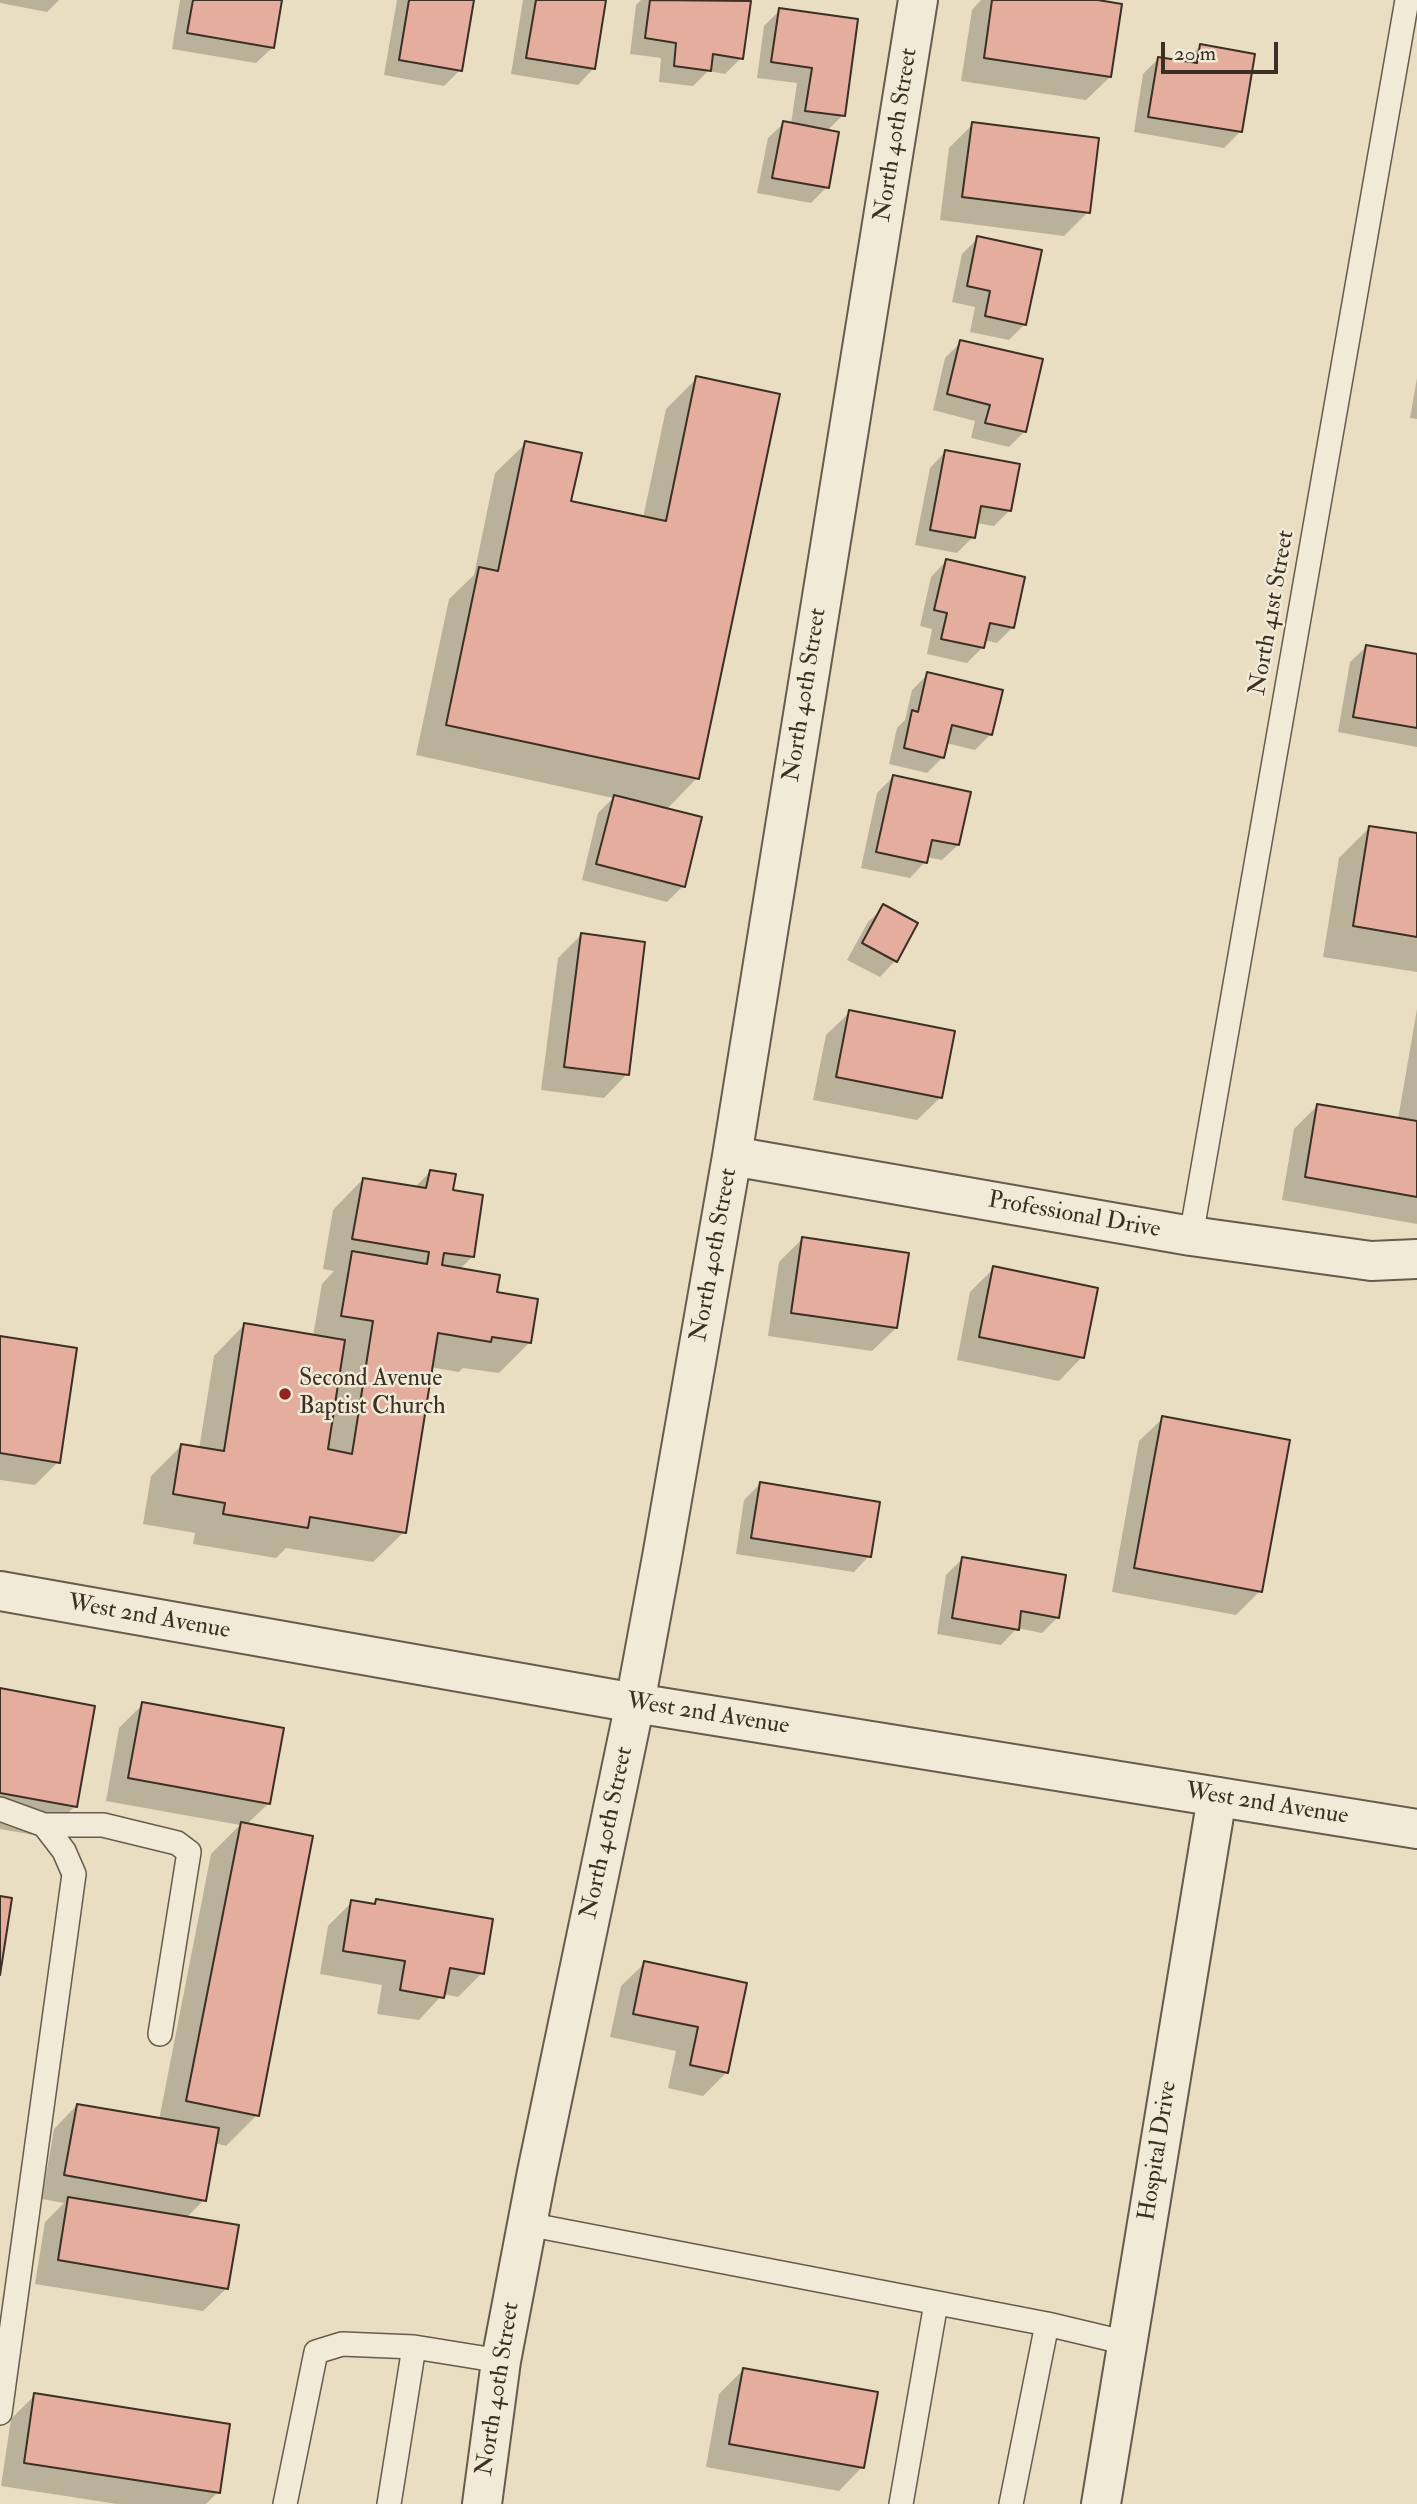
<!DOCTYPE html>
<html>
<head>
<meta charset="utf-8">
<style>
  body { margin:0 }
  #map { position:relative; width:1417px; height:2504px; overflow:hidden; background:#e9dec2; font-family:"IM FELL Double Pica",serif }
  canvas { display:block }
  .scale { position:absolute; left:1161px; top:42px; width:117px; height:32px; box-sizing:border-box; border:4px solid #3b3023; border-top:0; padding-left:9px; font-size:21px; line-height:24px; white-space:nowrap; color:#3b3023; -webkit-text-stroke:5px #f1ead7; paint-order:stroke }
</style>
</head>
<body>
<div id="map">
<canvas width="1417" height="2504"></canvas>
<div class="scale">20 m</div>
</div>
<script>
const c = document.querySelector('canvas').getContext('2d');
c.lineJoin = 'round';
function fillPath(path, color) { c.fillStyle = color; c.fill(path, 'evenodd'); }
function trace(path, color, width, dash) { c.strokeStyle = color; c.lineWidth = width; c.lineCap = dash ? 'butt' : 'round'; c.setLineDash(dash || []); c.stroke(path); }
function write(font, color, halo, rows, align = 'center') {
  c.font = font + ' "IM FELL Double Pica",serif'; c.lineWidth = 5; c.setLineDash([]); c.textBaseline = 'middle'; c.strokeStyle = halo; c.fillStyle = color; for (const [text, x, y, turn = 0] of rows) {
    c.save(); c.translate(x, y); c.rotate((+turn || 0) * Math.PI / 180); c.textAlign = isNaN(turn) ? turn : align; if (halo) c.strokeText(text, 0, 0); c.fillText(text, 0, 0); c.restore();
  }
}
const shadow = new Path2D(`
  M 0,0 L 59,0 L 47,12 L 0,3 Z
  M 180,0 L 280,0 L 272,48 L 256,63 L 172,49 Z
  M 397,0 L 473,0 L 460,70 L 444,86 L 384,75 Z
  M 523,0 L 605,0 L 593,69 L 578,85 L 511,74 Z
  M 641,0 L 731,0 L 749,3 L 741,58 L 725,74 L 708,71 L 693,86 L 659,82 L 661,58 L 630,54 L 636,5 Z
  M 981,0 L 1086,0 L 1110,77 L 1086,100 L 961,81 L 972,10 Z
  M 780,10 L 843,115 L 827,131 L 827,187 L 811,203 L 757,193 L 768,138 L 784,123 L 791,124 L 797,83 L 757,78 L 764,26 Z
  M 1200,46 L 1240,132 L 1224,148 L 1134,132 L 1143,74 L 1159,58 L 1184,63 Z
  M 973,124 L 1088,212 L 1064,236 L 940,220 L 949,148 Z
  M 978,238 L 1025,324 L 1009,340 L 970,332 L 975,307 L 952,302 L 962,254 Z
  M 961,342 L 1025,431 L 1009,447 L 971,438 L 975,421 L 933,410 L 945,358 Z
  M 697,378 L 697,778 L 666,810 L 683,886 L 667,902 L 582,880 L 598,813 L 613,798 L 416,755 L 449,599 L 474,575 L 495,473 L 526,443 L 569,502 L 643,518 L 666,409 Z
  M 1417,378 L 1417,419 L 1410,418 Z
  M 945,452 L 1010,510 L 994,526 L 976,523 L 973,537 L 957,553 L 915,545 L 930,468 Z
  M 946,561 L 1013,627 L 997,643 L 984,640 L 983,647 L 967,663 L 927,654 L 932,629 L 920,626 L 931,577 Z
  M 1366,647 L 1417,656 L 1417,747 L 1338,732 L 1350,662 Z
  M 928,674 L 991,734 L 975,750 L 946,743 L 943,757 L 927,773 L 889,764 L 897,728 L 905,720 L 912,690 Z
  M 893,777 L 958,845 L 942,860 L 926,857 L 925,862 L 910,878 L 861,868 L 877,793 Z
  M 1369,828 L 1417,835 L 1417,972 L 1323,957 L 1339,858 Z
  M 884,907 L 916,924 L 895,961 L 880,977 L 847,960 L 868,922 Z
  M 581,935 L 627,1074 L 604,1098 L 541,1090 L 558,958 Z
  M 1417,1009 L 1417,1224 L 1282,1200 L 1294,1129 L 1317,1106 L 1398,1119 Z
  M 850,1012 L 941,1097 L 917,1120 L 813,1100 L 826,1035 Z
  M 430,1172 L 451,1192 L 472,1257 L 459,1270 L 495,1293 L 529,1343 L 499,1373 L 463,1368 L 459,1372 L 430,1367 L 404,1532 L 373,1562 L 286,1548 L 276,1558 L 193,1544 L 195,1533 L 143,1524 L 151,1476 L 181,1446 L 199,1449 L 214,1356 L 244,1325 L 313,1336 L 322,1284 L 334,1271 L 323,1269 L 333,1210 L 363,1179 L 414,1188 Z
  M 802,1239 L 896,1328 L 872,1351 L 768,1336 L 779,1262 Z
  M 994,1268 L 1082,1357 L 1059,1381 L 957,1360 L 970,1292 Z
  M 0,1338 L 58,1462 L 35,1485 L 0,1480 Z
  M 1163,1418 L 1260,1591 L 1236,1615 L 1112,1592 L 1139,1441 Z
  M 760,1484 L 869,1556 L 854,1572 L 736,1554 L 744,1500 Z
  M 962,1559 L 1058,1617 L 1042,1633 L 1017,1628 L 1001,1645 L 937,1634 L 946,1575 Z
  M 0,1690 L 75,1806 L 45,1837 L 0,1829 Z
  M 143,1704 L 269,1803 L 247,1824 L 257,2115 L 226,2146 L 214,2143 L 204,2200 L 186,2218 L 227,2288 L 203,2311 L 35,2284 L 45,2222 L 64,2203 L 42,2199 L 54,2129 L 77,2105 L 159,2120 L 211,1854 L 240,1825 L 106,1801 L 119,1728 Z
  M 376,1901 L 482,1973 L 458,1997 L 443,1994 L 419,2020 L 377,2014 L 382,1985 L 320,1974 L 328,1926 L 352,1902 L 372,1905 Z
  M 645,1963 L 745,1984 L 727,2072 L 703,2096 L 668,2088 L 676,2051 L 610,2037 L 621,1986 Z
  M 743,2370 L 862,2467 L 839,2491 L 706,2467 L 719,2394 Z
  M 35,2395 L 218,2492 L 206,2504 L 117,2504 L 1,2486 L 11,2419 Z`);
const building = new Path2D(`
  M 193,0 L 282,0 L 274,48 L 187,33 Z
  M 409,0 L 474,0 L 462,71 L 399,60 Z
  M 536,0 L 606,0 L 595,69 L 526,58 Z
  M 650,0 L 751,1 L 743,59 L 713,54 L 711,71 L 674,66 L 676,43 L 645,38 Z
  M 992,0 L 1098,0 L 1122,4 L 1111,77 L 984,58 Z
  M 779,8 L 858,19 L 845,116 L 805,111 L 812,68 L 771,62 Z
  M 1200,44 L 1255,54 L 1242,132 L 1148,117 L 1158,57 L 1197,63 Z
  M 783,121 L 839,132 L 829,188 L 772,178 Z
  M 972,122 L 1099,138 L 1090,213 L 962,197 Z
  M 977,236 L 1042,250 L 1026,325 L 985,316 L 990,291 L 967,286 Z
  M 960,340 L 1043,359 L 1026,432 L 985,423 L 990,405 L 947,394 Z
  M 696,376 L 780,394 L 699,779 L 446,725 L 479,567 L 498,571 L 525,441 L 582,453 L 571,501 L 666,521 Z
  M 945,450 L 1020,464 L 1011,511 L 981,506 L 975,538 L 930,530 Z
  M 946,559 L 1025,577 L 1014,628 L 990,623 L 984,648 L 941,639 L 947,613 L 934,610 Z
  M 1366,645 L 1417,654 L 1417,728 L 1353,717 Z
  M 927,672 L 1003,690 L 992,735 L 952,725 L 944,758 L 904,748 L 912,710 L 918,712 Z
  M 893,775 L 971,792 L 959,845 L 932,840 L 927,863 L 876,852 Z
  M 614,795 L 702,817 L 685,887 L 596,864 Z
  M 1369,826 L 1417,833 L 1417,937 L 1353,926 Z
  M 883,904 L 918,923 L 897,962 L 862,943 Z
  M 581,933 L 645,942 L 629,1075 L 564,1067 Z
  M 849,1010 L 955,1031 L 942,1098 L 836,1077 Z
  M 1317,1104 L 1417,1121 L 1417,1197 L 1305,1177 Z
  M 430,1170 L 456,1174 L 453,1190 L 483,1195 L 474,1257 L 444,1253 L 442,1265 L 500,1275 L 497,1292 L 538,1299 L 531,1343 L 492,1337 L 491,1342 L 438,1333 L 406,1533 L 310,1517 L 308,1528 L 223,1514 L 225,1503 L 173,1494 L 181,1444 L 224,1451 L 244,1323 L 345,1340 L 328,1449 L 352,1454 L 373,1321 L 341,1316 L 352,1251 L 427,1264 L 429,1252 L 352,1239 L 363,1178 L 426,1188 Z
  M 802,1237 L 909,1253 L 897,1328 L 791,1313 Z
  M 993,1266 L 1098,1288 L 1084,1358 L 979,1337 Z
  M 0,1336 L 77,1348 L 60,1463 L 0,1453 Z
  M 1162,1416 L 1290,1440 L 1262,1592 L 1134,1568 Z
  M 760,1482 L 880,1502 L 871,1557 L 751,1538 Z
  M 962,1557 L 1066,1575 L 1059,1618 L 1021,1611 L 1019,1630 L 952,1618 Z
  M 0,1688 L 95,1706 L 77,1807 L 0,1793 Z
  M 142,1702 L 284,1728 L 270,1804 L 128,1778 Z
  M 241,1822 L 313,1836 L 259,2116 L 186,2101 Z
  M 0,1896 L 12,1898 L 0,1975 Z
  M 376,1899 L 493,1919 L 484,1974 L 450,1968 L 444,1998 L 400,1990 L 405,1961 L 343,1951 L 351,1900 L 375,1904 Z
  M 644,1961 L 747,1983 L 728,2073 L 690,2065 L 698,2027 L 633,2014 Z
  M 77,2104 L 219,2128 L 206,2201 L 64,2175 Z
  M 68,2197 L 239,2225 L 228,2289 L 58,2260 Z
  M 743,2368 L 878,2392 L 864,2468 L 729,2444 Z
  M 34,2393 L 230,2424 L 220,2493 L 24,2463 Z`);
const service = new Path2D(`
  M 1191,1236 L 1407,0
  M 0,1809 L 44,1825 L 64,1851 L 74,1874 L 0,2413
  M 44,1825 L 103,1825 L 177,1843 L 189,1852 L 160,2034
  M 527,2224 L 1047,2324
  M 285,2504 L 316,2352 L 342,2344 L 414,2347 L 501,2361
  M 389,2504 L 414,2347
  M 901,2504 L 936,2303
  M 1011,2504 L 1047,2324 L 1127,2343`);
const minor = new Path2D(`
  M 732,1156 L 1191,1236 L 1371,1261 L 1417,1259
  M 482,2504 L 501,2361 L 537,2172 L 635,1703 L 662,1557 L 732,1156 L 918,0
  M 1101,2504 L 1217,1797`);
const tertiary = new Path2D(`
  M 0,1591 L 635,1703 L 1417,1829`);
const markers = [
  [285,1394,7,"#8f2418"]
];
const streetNames = [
  ["North 40th Street",897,135,-81],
  ["North 41st Street",1273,613,-80],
  ["North 40th Street",806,695,-81],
  ["Professional Drive",1074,1216,10],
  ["North 40th Street",715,1255,-80],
  ["West 2nd Avenue",149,1618,10],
  ["West 2nd Avenue",708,1715,9],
  ["West 2nd Avenue",1267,1805,9],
  ["North 40th Street",608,1833,-78],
  ["Hospital Drive",1159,2151,-81],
  ["North 40th Street",499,2389,-81]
];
const poiNames = [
  ["Second Avenue",299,1380],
  ["Baptist Church",299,1408]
];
fillPath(shadow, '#0003');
fillPath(building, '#e5ad9d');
trace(building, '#3b3023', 2);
trace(service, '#665c4b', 26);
trace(minor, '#665c4b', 42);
trace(tertiary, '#665c4b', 42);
trace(service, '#f1ead7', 23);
trace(minor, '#f1ead7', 38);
trace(tertiary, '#f1ead7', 38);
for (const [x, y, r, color] of markers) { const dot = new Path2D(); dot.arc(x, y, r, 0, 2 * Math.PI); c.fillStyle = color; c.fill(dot); trace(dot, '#f1ead7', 2.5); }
write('24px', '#3b3023', '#f1ead7', streetNames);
write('24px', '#3b3023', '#f1ead7', poiNames, 'left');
</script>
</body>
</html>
